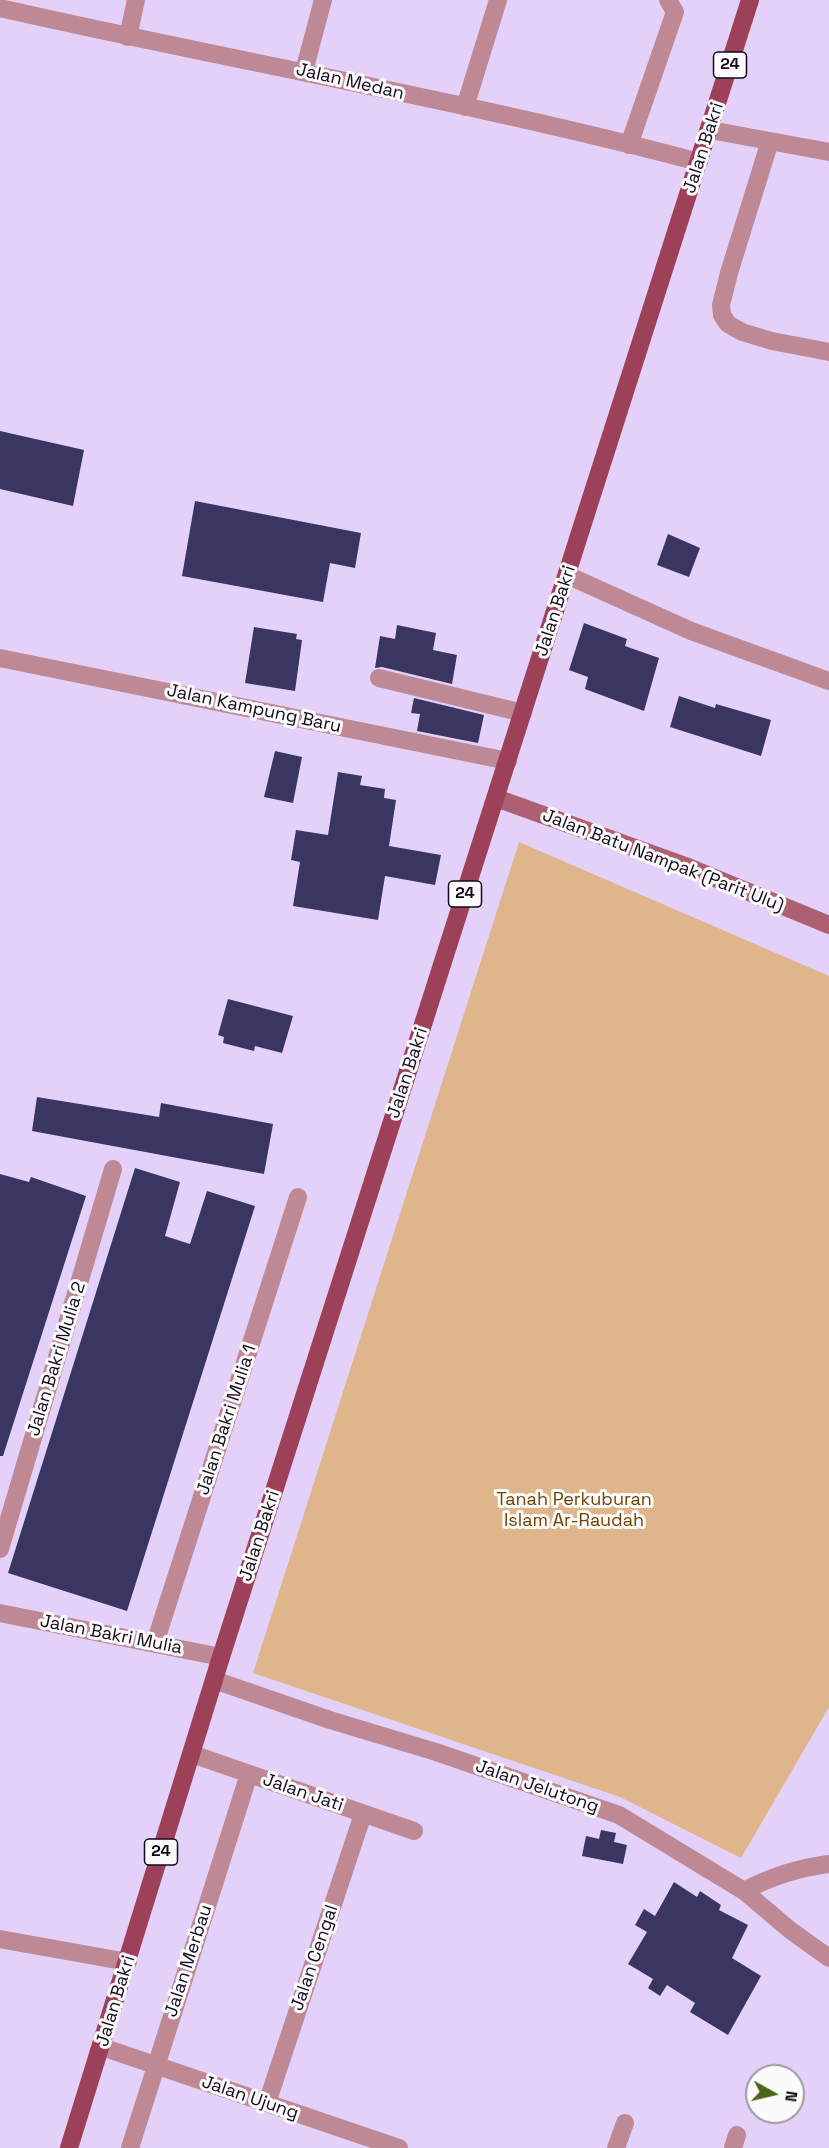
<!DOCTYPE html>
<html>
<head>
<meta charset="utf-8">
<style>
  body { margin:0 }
  #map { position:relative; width:829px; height:2148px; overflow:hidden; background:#e4d1fa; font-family:"Space Grotesk",sans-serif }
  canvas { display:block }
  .north { position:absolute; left:745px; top:2064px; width:60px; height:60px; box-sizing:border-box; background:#fbfbfb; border:2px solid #9d9aa1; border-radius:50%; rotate:98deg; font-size:16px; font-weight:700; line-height:24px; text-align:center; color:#11091a }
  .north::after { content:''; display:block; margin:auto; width:21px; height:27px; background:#4c6515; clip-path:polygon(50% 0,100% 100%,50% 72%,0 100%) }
</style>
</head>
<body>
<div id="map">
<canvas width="829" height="2148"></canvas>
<div class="north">N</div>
</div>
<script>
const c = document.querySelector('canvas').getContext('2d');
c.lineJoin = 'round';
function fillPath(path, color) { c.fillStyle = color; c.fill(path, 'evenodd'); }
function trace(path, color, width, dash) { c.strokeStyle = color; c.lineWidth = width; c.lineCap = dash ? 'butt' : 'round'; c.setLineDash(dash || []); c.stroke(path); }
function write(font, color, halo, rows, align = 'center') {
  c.font = font + ' "Space Grotesk",sans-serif'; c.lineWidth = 6; c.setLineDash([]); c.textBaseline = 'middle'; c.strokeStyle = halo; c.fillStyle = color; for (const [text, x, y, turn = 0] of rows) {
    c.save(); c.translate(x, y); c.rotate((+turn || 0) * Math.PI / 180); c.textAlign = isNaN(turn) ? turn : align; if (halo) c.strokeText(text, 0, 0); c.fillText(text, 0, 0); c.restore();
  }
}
const green = new Path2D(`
  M 519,842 L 829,976 L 829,1707 L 741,1858 L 620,1797 L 253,1673 Z`);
const building = new Path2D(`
  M 0,431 L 84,450 L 73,506 L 0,489 Z
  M 195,501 L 361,533 L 355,568 L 330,563 L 323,602 L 182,576 Z
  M 668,534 L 700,548 L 689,577 L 657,565 Z
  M 584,623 L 627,639 L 625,646 L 659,658 L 644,711 L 585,689 L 588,677 L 569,670 Z
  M 397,625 L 436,633 L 433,650 L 457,655 L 452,684 L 382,667 L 375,668 L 380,636 L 395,639 Z
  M 254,627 L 297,634 L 296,639 L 302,640 L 295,691 L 245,683 Z
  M 679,696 L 715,708 L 716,704 L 771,720 L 761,756 L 670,727 Z
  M 414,698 L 484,715 L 478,743 L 417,731 L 420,714 L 411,713 Z
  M 275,751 L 302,757 L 293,803 L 264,797 Z
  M 338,772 L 362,776 L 360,785 L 385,789 L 384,798 L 396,800 L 389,846 L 441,855 L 435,885 L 385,876 L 378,920 L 293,906 L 300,862 L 291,860 L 296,830 L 328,835 Z
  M 228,999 L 293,1016 L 282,1053 L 255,1046 L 254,1051 L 223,1043 L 224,1037 L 218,1035 Z
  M 37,1097 L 159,1117 L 161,1103 L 273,1124 L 264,1174 L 32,1131 Z
  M 135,1168 L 180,1182 L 165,1236 L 190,1244 L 207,1191 L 255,1206 L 127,1611 L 8,1573 Z
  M 0,1174 L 29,1182 L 31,1177 L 86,1196 L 3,1456 L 0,1456 Z
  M 601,1830 L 616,1833 L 614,1842 L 627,1845 L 623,1864 L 582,1856 L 586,1836 L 599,1839 Z
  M 674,1882 L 697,1897 L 700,1891 L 721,1905 L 719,1910 L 748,1925 L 732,1958 L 761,1976 L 728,2035 L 690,2012 L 695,2003 L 667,1985 L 660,1996 L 648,1988 L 653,1979 L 628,1964 L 647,1932 L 635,1925 L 644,1909 L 655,1916 Z`);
const street = new Path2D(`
  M 0,8 C 233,61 468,101 699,162
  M 128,37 L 136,0
  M 304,71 L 323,0
  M 465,107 L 498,0
  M 710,130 L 829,152
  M 770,141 L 729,273 L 721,305 L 722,315 L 728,324 L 742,332 L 772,341 L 829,352
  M 629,145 L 675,12 L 668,0
  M 567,575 L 691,631 L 829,681
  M 0,658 L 508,761
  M 379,678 L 523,713
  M 0,1549 L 113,1169
  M 0,1613 L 221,1657
  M 155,1643 L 298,1197
  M 214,1680 L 330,1720 L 436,1752 L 619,1815 L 744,1891 L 790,1930 L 829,1958
  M 192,1754 L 414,1831
  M 744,1891 C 772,1876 798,1868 829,1864
  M 0,1939 L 128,1962
  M 102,2047 L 399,2148
  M 267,2103 L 363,1814
  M 130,2148 L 249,1774
  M 616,2148 L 625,2123
  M 733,2148 L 737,2135`);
const secondary = new Path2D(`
  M 496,798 L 688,867 L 829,925`);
const primary = new Path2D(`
  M 69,2148 L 221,1657 L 750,0`);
const shields = [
  [730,65,33],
  [465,894,33],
  [161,1852,33]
];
const shieldNames = [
  ["24",730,65],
  ["24",465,894],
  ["24",161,1852]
];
const streetNames = [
  ["Jalan Medan",350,82,13],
  ["Jalan Bakri",704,148,-72],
  ["Jalan Bakri",556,611,-72],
  ["Jalan Kampung Baru",254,709,12],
  ["Jalan Batu Nampak (Parit Ulu)",663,861,21],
  ["Jalan Bakri",408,1073,-72],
  ["Jalan Bakri Mulia 2",57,1359,-73],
  ["Jalan Bakri Mulia 1",227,1420,-72],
  ["Jalan Bakri",260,1536,-72],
  ["Jalan Bakri Mulia",111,1635,11],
  ["Jalan Jelutong",537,1787,19],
  ["Jalan Jati",303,1793,19],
  ["Jalan Cengal",315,1958,-71],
  ["Jalan Merbau",189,1961,-72],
  ["Jalan Bakri",116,2001,-73],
  ["Jalan Ujung",250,2098,19]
];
const parkNames = [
  ["Tanah Perkuburan",574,1500],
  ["Islam Ar-Raudah",574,1521]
];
fillPath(green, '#dfb58c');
fillPath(building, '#3a3662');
trace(street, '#be8994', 18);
trace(secondary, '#ac6071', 18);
trace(primary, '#9d4059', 18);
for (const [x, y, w] of shields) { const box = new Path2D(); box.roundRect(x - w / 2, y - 13, w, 26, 4.5); c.fillStyle = '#fbfbfb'; c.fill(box); trace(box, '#11091a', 1.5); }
write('bold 16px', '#11091a', null, shieldNames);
write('18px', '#11091a', '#fbfbfb', streetNames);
write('18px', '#714201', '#fbfbfb', parkNames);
</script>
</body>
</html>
